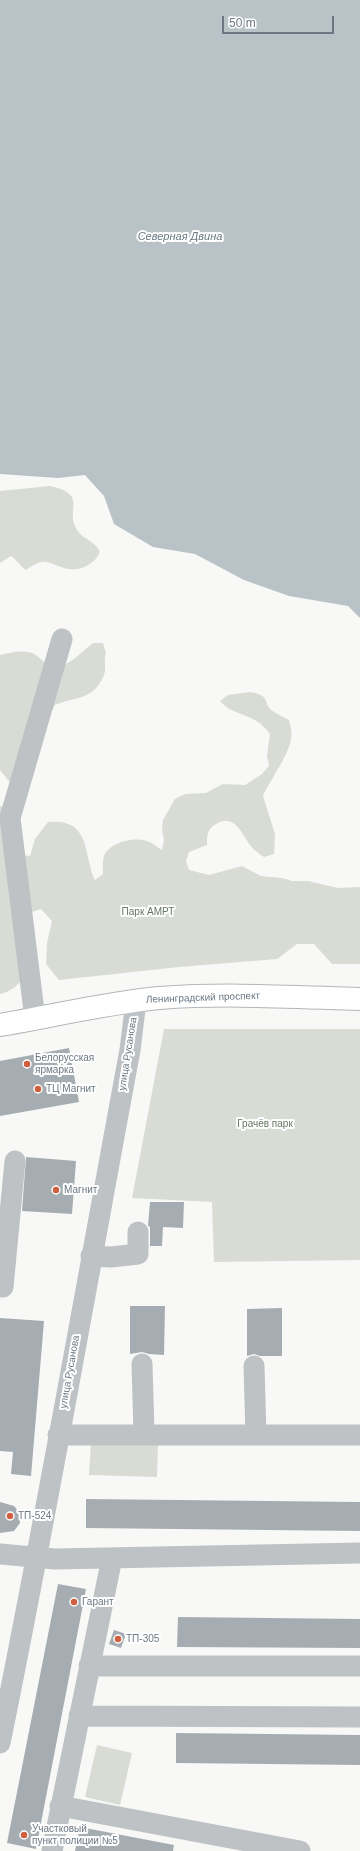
<!DOCTYPE html>
<html>
<head>
<meta charset="utf-8">
<style>
  body { margin:0 }
  #map { position:relative; width:360px; height:1851px; overflow:hidden; background:#f8f8f6; font-family:Arial,sans-serif }
  canvas { display:block }
  .scale { position:absolute; left:222px; top:16px; width:112px; height:18px; box-sizing:border-box; border:2px solid #6b7883; border-top:0; padding-left:5px; font-size:12px; line-height:14px; white-space:nowrap; color:#6b7883; -webkit-text-stroke:3px #fff; paint-order:stroke }
</style>
</head>
<body>
<div id="map">
<canvas width="360" height="1851"></canvas>
<div class="scale">50 m</div>
</div>
<script>
const c = document.querySelector('canvas').getContext('2d');
c.lineJoin = 'round';
function fillPath(path, color) { c.fillStyle = color; c.fill(path, 'evenodd'); }
function trace(path, color, width, dash) { c.strokeStyle = color; c.lineWidth = width; c.lineCap = dash ? 'butt' : 'round'; c.setLineDash(dash || []); c.stroke(path); }
function write(font, color, halo, rows, align = 'center') {
  c.font = font + ' Arial,sans-serif'; c.lineWidth = 4; c.setLineDash([]); c.textBaseline = 'middle'; c.strokeStyle = halo; c.fillStyle = color; for (const [text, x, y, turn = 0] of rows) {
    c.save(); c.translate(x, y); c.rotate((+turn || 0) * Math.PI / 180); c.textAlign = isNaN(turn) ? turn : align; if (halo) c.strokeText(text, 0, 0); c.fillText(text, 0, 0); c.restore();
  }
}
const green = new Path2D(`
  M 50,486 C 88,494 66,509 76,528 C 82,540 95,540 100,552 C 93,567 76,573 61,567 C 56,566 51,562 46,562 C 39,561 32,566 26,570 C 20,566 17,560 11,556 L 0,563 L 0,491 Z
  M 93,643 L 103,643 L 106,653 C 103,660 107,667 104,675 C 93,701 76,696 55,705 L 12,785 L 0,770 L 0,655 C 11,653 23,649 34,654 C 43,659 48,670 60,666 C 73,663 83,650 93,643 Z
  M 250,692 C 272,695 262,704 273,711 C 278,715 284,717 289,720 C 291,727 292,733 291,739 C 289,755 270,780 263,796 L 275,834 L 274,854 L 264,857 C 258,853 252,849 248,842 C 240,830 233,814 216,824 C 207,829 207,835 207,845 L 189,852 L 186,861 L 189,870 L 209,875 L 242,866 L 261,876 L 282,878 L 292,881 L 308,881 L 338,888 L 360,887 L 360,964 L 332,964 L 314,944 L 297,944 L 277,959 L 179,967 L 59,980 L 46,964 L 47,943 L 52,921 L 41,909 L 32,912 C 30,927 29,972 19,983 C 15,988 6,993 0,994 L 0,806 L 7,808 L 22,855 L 30,856 L 35,839 L 48,822 C 91,818 83,853 95,880 L 103,874 C 103,868 102,862 104,856 C 109,843 131,838 143,840 C 150,841 156,846 162,850 L 164,840 L 162,830 L 163,820 L 175,799 L 185,794 L 206,793 L 223,784 L 245,785 L 262,774 L 269,766 L 267,756 L 270,734 C 253,711 235,718 220,701 L 228,695 Z
  M 164,1029 L 360,1029 L 360,1260 L 214,1262 L 212,1202 L 132,1198 Z
  M 91,1441 L 158,1443 L 157,1477 L 89,1475 Z
  M 97,1745 L 132,1753 L 120,1805 L 85,1797 Z`);
const water = new Path2D(`
  M 0,0 L 360,0 L 360,618 L 348,606 L 289,596 L 244,580 L 195,554 L 153,547 L 114,524 L 104,496 L 85,475 L 58,478 L 0,474 Z`);
const building = new Path2D(`
  M 69,1048 L 79,1102 L 0,1116 L 0,1061 Z
  M 26,1157 L 76,1161 L 72,1214 L 22,1211 Z
  M 150,1202 L 184,1202 L 183,1228 L 163,1227 L 162,1246 L 150,1246 L 150,1227 L 148,1226 Z
  M 130,1306 L 165,1306 L 164,1355 L 149,1354 L 142,1352 L 130,1354 Z
  M 282,1308 L 282,1356 L 260,1356 L 254,1354 L 247,1356 L 247,1309 Z
  M 0,1318 L 44,1321 L 31,1476 L 11,1474 L 13,1452 L 0,1451 Z
  M 86,1499 L 360,1502 L 360,1531 L 86,1528 Z
  M 0,1502 L 14,1506 L 20,1513 L 20,1523 L 14,1531 L 0,1533 Z
  M 58,1584 L 86,1589 L 36,1849 L 7,1843 Z
  M 178,1617 L 360,1619 L 360,1648 L 177,1647 Z
  M 114,1630 L 126,1634 L 121,1648 L 109,1644 Z
  M 176,1733 L 360,1735 L 360,1765 L 176,1763 Z
  M 80,1827 L 174,1845 L 173,1851 L 75,1851 Z`);
const minor = new Path2D(`
  M 35,1019 L 10,818 L 62,639
  M 91,1256 L 111,1257 L 138,1254 L 138,1232
  M 0,1287 L 3,1287 L 15,1161
  M 142,1364 L 144,1434
  M 254,1366 L 256,1435
  M 58,1435 L 360,1435
  M 0,1554 L 55,1559 L 360,1553
  M 89,1666 L 360,1666
  M 79,1716 L 360,1717
  M 0,1743 C 47,1513 87,1281 130,1050 L 136,1001
  M 60,1806 L 300,1851
  M 52,1851 L 112,1558`);
const major = new Path2D(`
  M 0,1025 C 53,1016 106,1003 159,998 C 226,993 293,997 360,999`);
const markers = [
  [27,1064,4,"#ce603f"],
  [38,1089,4,"#ce603f"],
  [56,1190,4,"#ce603f"],
  [10,1516,4,"#ce603f"],
  [74,1602,4,"#ce603f"],
  [118,1639,4,"#ce603f"],
  [24,1835,4,"#ce603f"]
];
const parkNames = [
  ["Парк АМРТ",148,912],
  ["Грачёв парк",265,1124]
];
const streetNames = [
  ["Ленинградский проспект",203,998,-2],
  ["улица Русанова",128,1054,-81],
  ["улица Русанова",70,1372,-80]
];
const poiNames = [
  ["Белорусская",35,1058],
  ["ярмарка",35,1070],
  ["ТЦ Магнит",46,1089],
  ["Магнит",64,1190],
  ["ТП-524",18,1516],
  ["Гарант",82,1602],
  ["ТП-305",126,1639],
  ["Участковый",32,1829],
  ["пункт полиции №5",32,1841]
];
const waterNames = [
  ["Северная Двина",180,237]
];
fillPath(green, '#d8dcd5');
fillPath(water, '#b9c2c6');
fillPath(building, '#a6adb2');
trace(major, '#b2b6b9', 24);
trace(minor, '#bec2c5', 21);
trace(major, '#fff', 22);
for (const [x, y, r, color] of markers) { const dot = new Path2D(); dot.arc(x, y, r, 0, 2 * Math.PI); c.fillStyle = color; c.fill(dot); trace(dot, '#fff', 1.5); }
write('10px', '#677665', '#fff', parkNames);
write('10px', '#6b7883', '#fff', streetNames);
write('10px', '#6b7883', '#fff', poiNames, 'left');
write('italic 11px', '#67787f', '#fff', waterNames);
</script>
</body>
</html>
